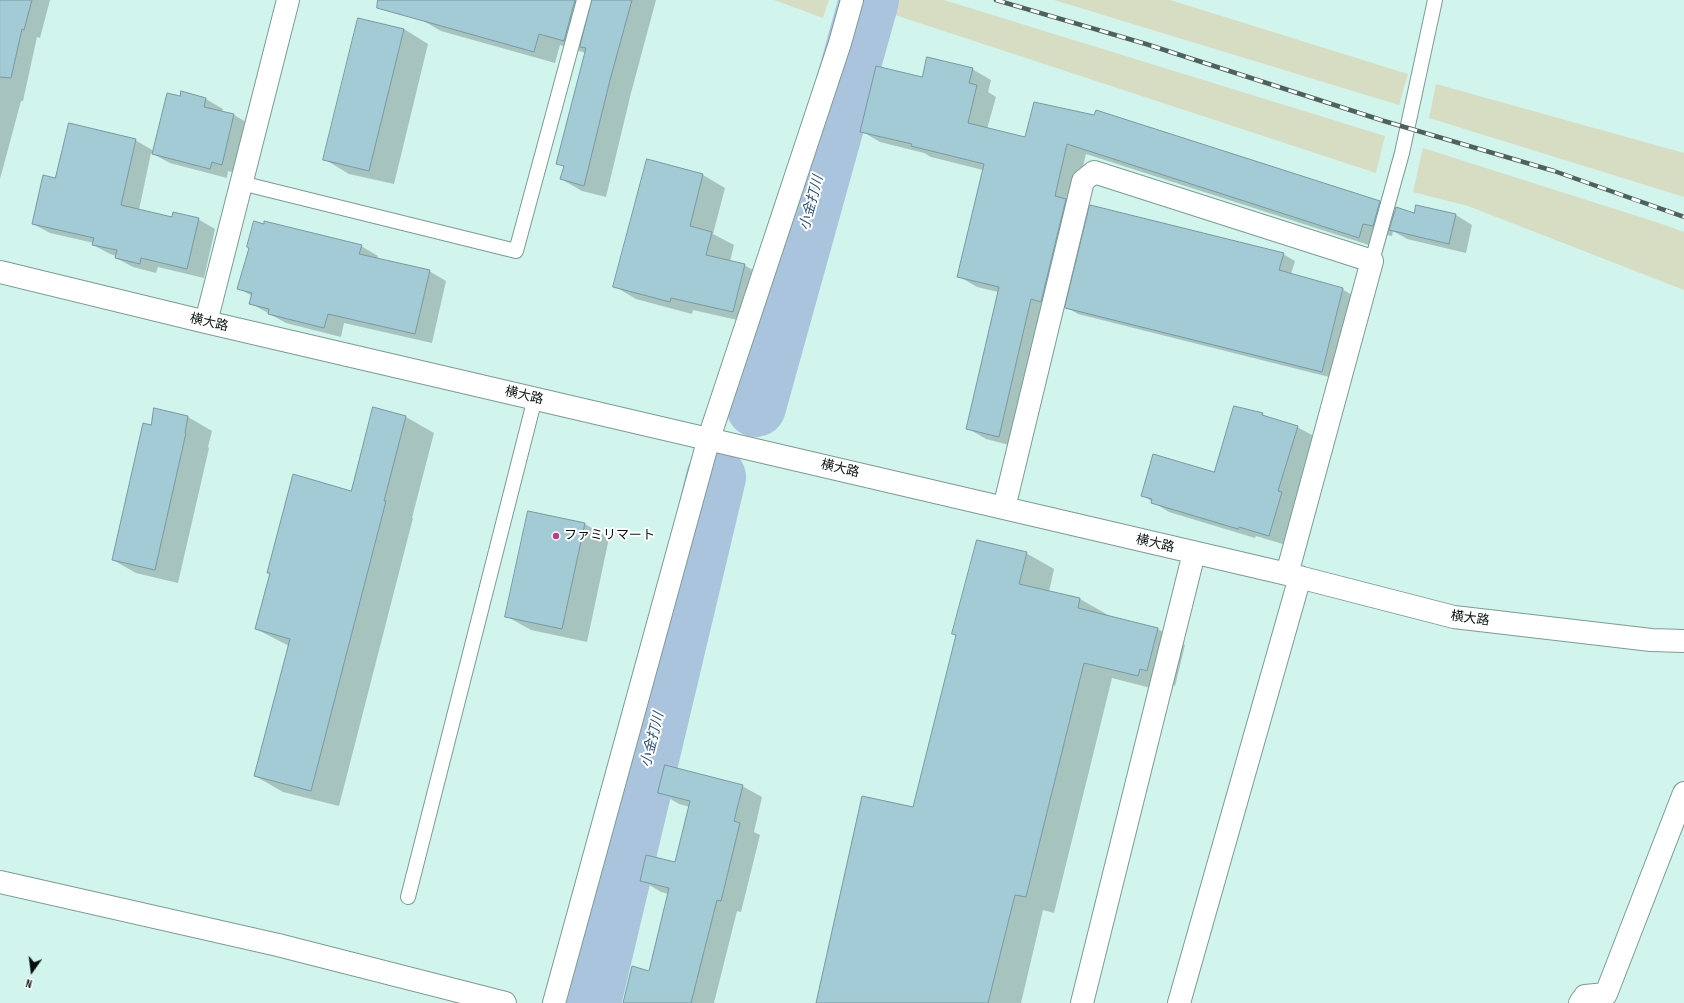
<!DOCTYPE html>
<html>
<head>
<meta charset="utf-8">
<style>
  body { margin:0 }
  #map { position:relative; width:1684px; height:1003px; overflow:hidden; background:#d1f4ed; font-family:"Sofia Sans Condensed",sans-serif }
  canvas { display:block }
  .north { position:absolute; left:12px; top:951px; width:40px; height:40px; -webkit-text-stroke:3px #fff; paint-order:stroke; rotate:194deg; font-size:11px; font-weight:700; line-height:16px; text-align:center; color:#05100e }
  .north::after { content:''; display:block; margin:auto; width:14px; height:18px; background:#05100e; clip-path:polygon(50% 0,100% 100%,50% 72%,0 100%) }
</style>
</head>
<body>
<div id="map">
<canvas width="1684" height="1003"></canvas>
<div class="north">N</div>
</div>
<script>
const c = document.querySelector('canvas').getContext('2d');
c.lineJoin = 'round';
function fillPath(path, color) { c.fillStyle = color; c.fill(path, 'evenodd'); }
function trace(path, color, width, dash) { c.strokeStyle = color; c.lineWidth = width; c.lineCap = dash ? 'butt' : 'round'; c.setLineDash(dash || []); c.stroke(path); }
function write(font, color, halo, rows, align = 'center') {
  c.font = font + ' "Sofia Sans Condensed","Noto Sans JP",sans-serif'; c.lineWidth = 4; c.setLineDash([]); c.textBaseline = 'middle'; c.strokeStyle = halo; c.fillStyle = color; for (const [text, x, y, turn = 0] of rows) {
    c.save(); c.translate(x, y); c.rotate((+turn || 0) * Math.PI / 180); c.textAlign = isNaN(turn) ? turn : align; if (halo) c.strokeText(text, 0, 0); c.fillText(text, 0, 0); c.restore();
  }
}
const green = new Path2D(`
  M 774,0 L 829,0 L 823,18 Z
  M 893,0 L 944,0 L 1385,136 L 1376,173 L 889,13 Z
  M 1054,0 L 1170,0 L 1408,74 L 1399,105 Z
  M 1436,84 L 1684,153 L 1684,197 L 1429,118 Z
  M 1423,148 L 1662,224 L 1684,232 L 1684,290 L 1468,206 L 1413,192 Z`);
const shadow = new Path2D(`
  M 0,0 L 50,0 L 40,38 L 37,37 L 23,101 L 21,101 L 0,179 Z
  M 425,0 L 656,0 L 631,93 L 606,197 L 582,191 L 561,179 L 564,167 L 557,163 L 586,53 L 560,45 L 555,63 L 441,31 L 420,19 Z
  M 404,29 L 428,44 L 394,184 L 349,174 L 324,159 Z
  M 972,69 L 991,80 L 988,92 L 996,97 L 987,129 L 1026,138 L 1034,103 L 1379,202 L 1396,212 L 1415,214 L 1456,215 L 1472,225 L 1466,253 L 1407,239 L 1393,231 L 1392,236 L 1382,234 L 1378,248 L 1086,154 L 1017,447 L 986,439 L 967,428 L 998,292 L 977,287 L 958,276 L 983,170 L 931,157 L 924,153 L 880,142 L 861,131 L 923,78 Z
  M 182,93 L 206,99 L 223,109 L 222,112 L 234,115 L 251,125 L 239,174 L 228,171 L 227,178 L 170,163 L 151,153 L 139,210 L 173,218 L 198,219 L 215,229 L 204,278 L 158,267 L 156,273 L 133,267 L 116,258 L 116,256 L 110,254 L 93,245 L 94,243 L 50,233 L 33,224 L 135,140 L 154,151 Z
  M 647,160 L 703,175 L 725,188 L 713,234 L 734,245 L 730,261 L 744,265 L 767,278 L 755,324 L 693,310 L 692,314 L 636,299 L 614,286 Z
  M 361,246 L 378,256 L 377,259 L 429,271 L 446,281 L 432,343 L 344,323 L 341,337 L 286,323 L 250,303 L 252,296 L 238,288 Z
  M 1283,254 L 1295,261 L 1291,274 L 1342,289 L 1354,296 L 1333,378 L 1078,314 L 1066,307 Z
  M 155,409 L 188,417 L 212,431 L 208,447 L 209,448 L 178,583 L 136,573 L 113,560 Z
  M 1262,414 L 1271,419 L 1297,427 L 1314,436 L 1295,500 L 1298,502 L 1286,545 L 1256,536 L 1255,538 L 1169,512 L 1143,496 L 1215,473 Z
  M 406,417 L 434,433 L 412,518 L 413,518 L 339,806 L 283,792 L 255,776 L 289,646 L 256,629 L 271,573 L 269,572 L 352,492 Z
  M 529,512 L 585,524 L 609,538 L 587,642 L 531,630 L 506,616 Z
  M 1026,553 L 1054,569 L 1049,592 L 1080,599 L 1108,615 L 1107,617 L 1158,629 L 1185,645 L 1175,686 L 1168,684 L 1166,692 L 1112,678 L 1054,913 L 1043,910 L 1021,1003 L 817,1003 L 914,809 L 957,636 L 953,634 Z
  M 742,786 L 762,797 L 754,832 L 760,835 L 741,912 L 737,911 L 714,1003 L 624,1003 L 649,972 L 669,894 L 661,892 L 641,880 L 676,863 L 690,807 L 679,804 L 659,792 Z`);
const river = new Path2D(`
  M 756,407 L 869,0
  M 589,1003 L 593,994 L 716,477`);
const building = new Path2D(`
  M 0,0 L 32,0 L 24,30 L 22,29 L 11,78 L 0,77 Z
  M 378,0 L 575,0 L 564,41 L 539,34 L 534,52 L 377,8 Z
  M 592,0 L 632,0 L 610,80 L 584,186 L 560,179 L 564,166 L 556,164 L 586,48 L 580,47 Z
  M 358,18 L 404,29 L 369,171 L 323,160 Z
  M 927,57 L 973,68 L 969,83 L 977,85 L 968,123 L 1025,137 L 1034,102 L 1094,115 L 1096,110 L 1380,201 L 1373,226 L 1363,224 L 1359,238 L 1067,144 L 1055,196 L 1066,199 L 1041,302 L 1031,299 L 999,437 L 966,429 L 999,287 L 957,277 L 984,164 L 911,146 L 912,144 L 860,132 L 876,66 L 922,77 Z
  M 181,91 L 206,98 L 204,107 L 234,114 L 222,165 L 212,162 L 210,169 L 152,154 L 167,93 L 180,96 Z
  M 69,123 L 136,139 L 121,205 L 172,217 L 173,212 L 199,218 L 187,269 L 141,258 L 140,264 L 115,258 L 117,250 L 92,245 L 94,238 L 32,224 L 43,175 L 55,178 Z
  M 647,159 L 703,174 L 690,226 L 712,232 L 706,255 L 745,264 L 733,312 L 671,298 L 670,302 L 613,287 Z
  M 1090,205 L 1284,253 L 1279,270 L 1343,288 L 1322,372 L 1065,308 Z
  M 1416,205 L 1456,214 L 1449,244 L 1389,230 L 1396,207 L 1414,213 Z
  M 254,221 L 264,224 L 264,221 L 362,245 L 359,254 L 430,270 L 415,334 L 328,314 L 324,328 L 268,314 L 269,309 L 249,304 L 252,293 L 237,289 L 249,248 L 247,247 Z
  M 1234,406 L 1263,413 L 1262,415 L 1298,426 L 1278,491 L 1282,492 L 1269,536 L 1239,527 L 1238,529 L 1151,503 L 1152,499 L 1141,496 L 1153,454 L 1214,472 Z
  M 373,407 L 406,416 L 384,501 L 386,501 L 311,791 L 254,776 L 290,639 L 255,629 L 270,573 L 267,573 L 293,474 L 351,491 Z
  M 154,408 L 188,416 L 185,433 L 186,433 L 155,570 L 112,560 L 143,423 L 151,425 Z
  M 528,511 L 585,523 L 562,629 L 505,617 Z
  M 977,540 L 1027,552 L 1019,584 L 1080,598 L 1078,608 L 1158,628 L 1147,671 L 1140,669 L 1138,676 L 1084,663 L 1026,897 L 1015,895 L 988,1003 L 816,1003 L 862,796 L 913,807 L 956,635 L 952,634 Z
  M 665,765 L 743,785 L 734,821 L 740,823 L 721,901 L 717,900 L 691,1003 L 623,1003 L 632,966 L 649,971 L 669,888 L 640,881 L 646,855 L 675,862 L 690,801 L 658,793 Z`);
const service = new Path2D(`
  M 241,183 L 516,251 L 584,0
  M 1372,261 L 1402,153 L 1435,0
  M 408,897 L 535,398`);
const minor = new Path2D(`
  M 0,272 L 206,322 L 1287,574 L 1454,617 L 1651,640 L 1684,641
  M 206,322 L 288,0
  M 1004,508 L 1083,181 L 1094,172 L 1372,261 L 1287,574
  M 0,882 L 278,945 L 505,1003
  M 554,1003 L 709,438 L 840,43 L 852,0
  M 1082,1003 L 1194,553
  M 1179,1003 L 1300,577
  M 1580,1003 L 1585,996 L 1606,994 L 1684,793`);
const rail = new Path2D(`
  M 996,0 L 1146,44 L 1384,121 L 1554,171 L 1684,217`);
const markers = [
  [556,536,4,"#bb3d8b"]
];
const streetNames = [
  ["横大路",209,323,13],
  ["横大路",524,396,13],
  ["横大路",840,469,13],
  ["横大路",1155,544,13],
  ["横大路",1470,619,8]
];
const poiNames = [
  ["ファミリマート",564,536]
];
const waterNames = [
  ["小金打川",812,203,-75],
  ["小金打川",653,740,-76]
];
fillPath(green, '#d7ddc2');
fillPath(shadow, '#0003');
trace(river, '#aac4dd', 60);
fillPath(building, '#a2cbd6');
trace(building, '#7998a0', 1);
trace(service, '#7c9b96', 16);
trace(minor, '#7c9b96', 24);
trace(service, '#fff', 14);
trace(minor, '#fff', 22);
trace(rail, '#4d615d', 4.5);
trace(rail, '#fff', 3, [9]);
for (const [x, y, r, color] of markers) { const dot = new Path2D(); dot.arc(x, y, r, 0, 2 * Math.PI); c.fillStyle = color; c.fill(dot); trace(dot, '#fff', 1.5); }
write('13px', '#05100e', '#fff', streetNames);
write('13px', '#05100e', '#fff', poiNames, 'left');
write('italic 14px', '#295074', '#fff', waterNames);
</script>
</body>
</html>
